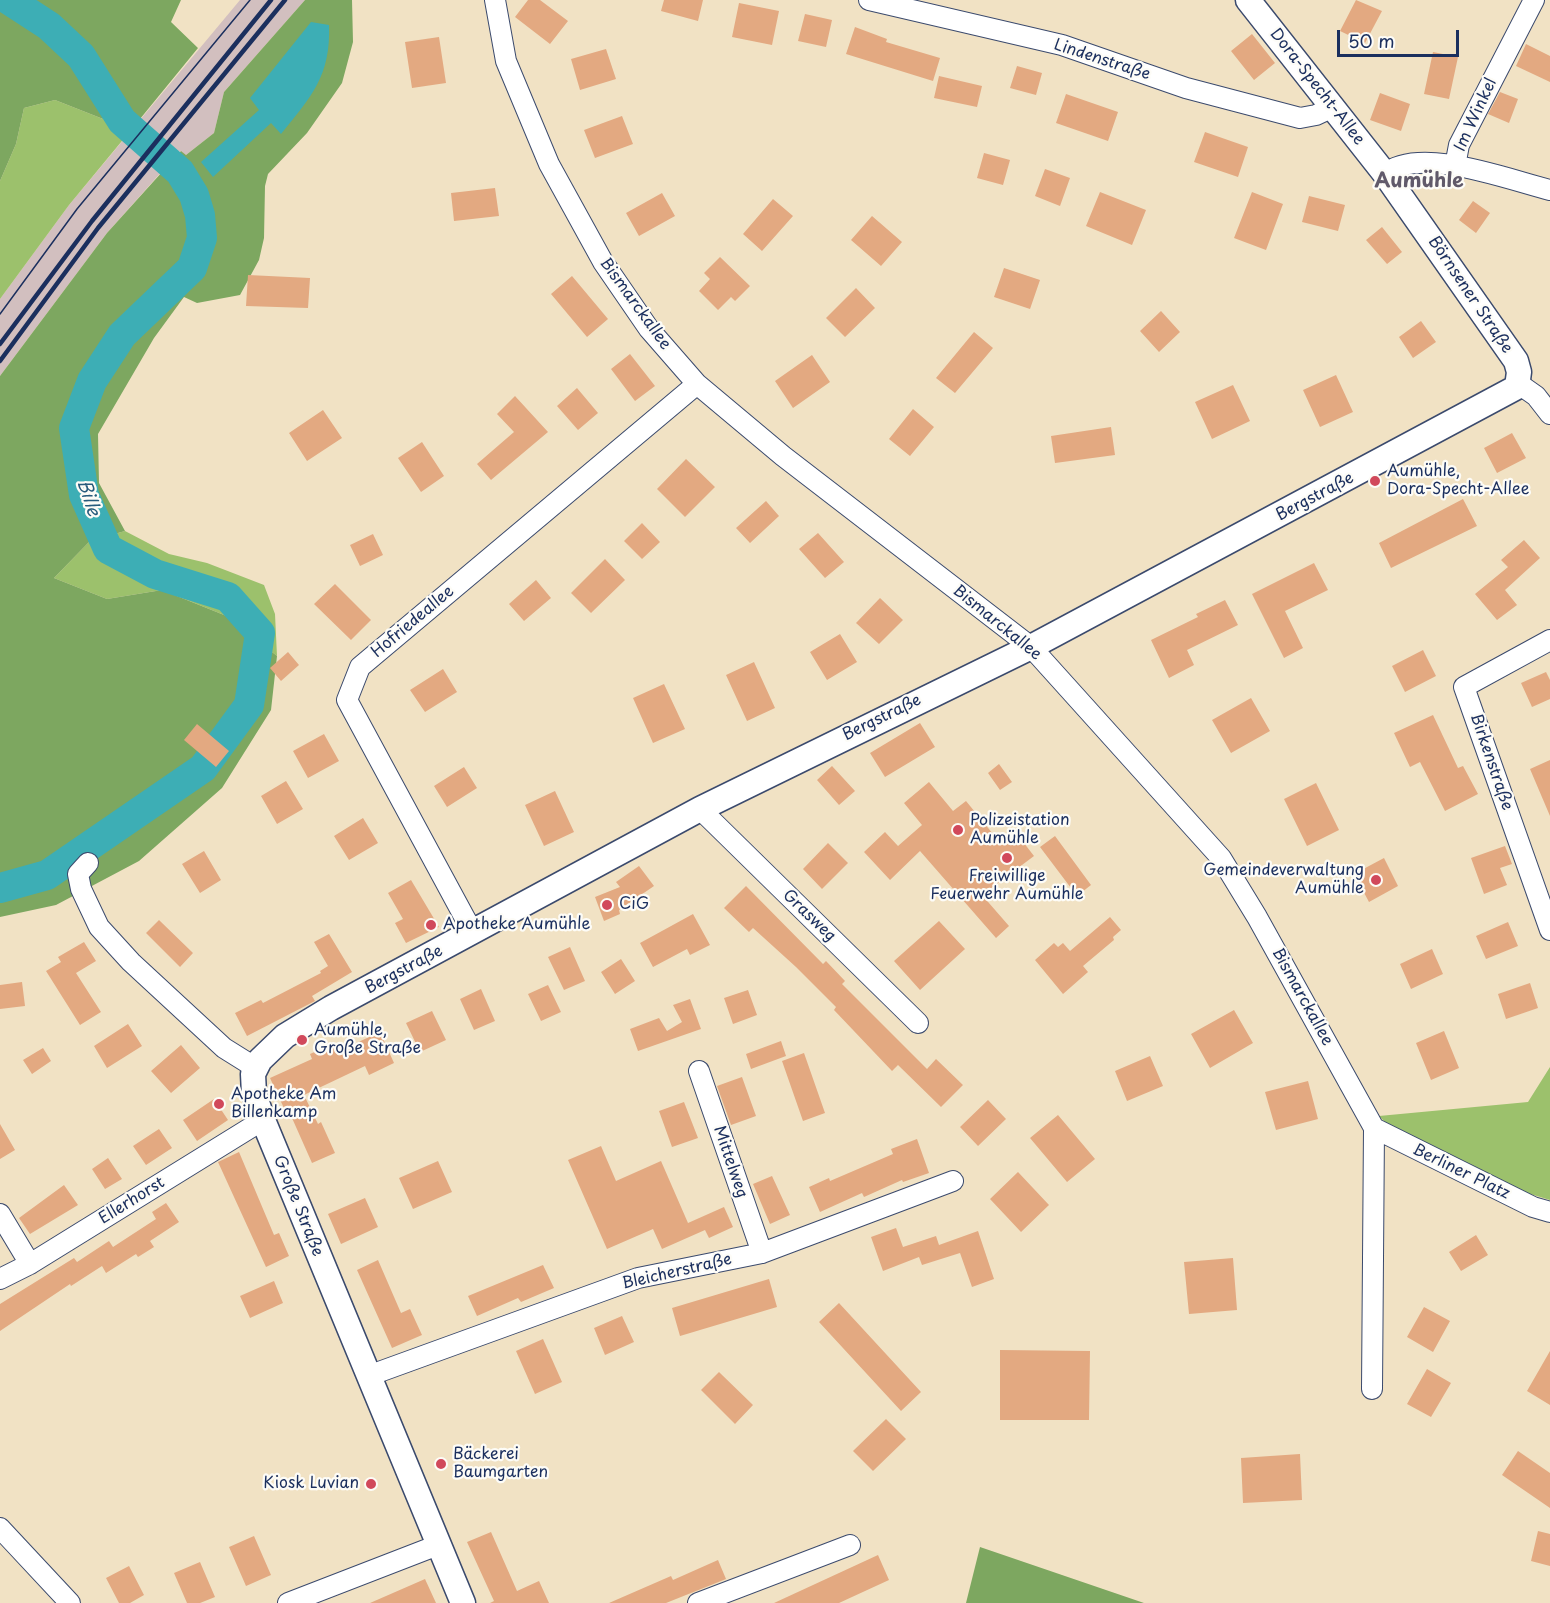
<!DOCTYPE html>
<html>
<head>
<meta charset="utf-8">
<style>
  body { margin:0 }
  #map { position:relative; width:1550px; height:1603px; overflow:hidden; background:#f1e2c4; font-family:"Playpen Sans",sans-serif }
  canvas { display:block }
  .scale { position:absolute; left:1337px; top:30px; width:122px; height:27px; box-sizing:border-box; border:3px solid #1b2f5e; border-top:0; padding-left:8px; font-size:18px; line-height:21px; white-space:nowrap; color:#1b2f5e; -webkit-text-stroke:4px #fdfcf7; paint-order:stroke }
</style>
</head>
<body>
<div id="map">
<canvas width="1550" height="1603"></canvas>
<div class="scale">50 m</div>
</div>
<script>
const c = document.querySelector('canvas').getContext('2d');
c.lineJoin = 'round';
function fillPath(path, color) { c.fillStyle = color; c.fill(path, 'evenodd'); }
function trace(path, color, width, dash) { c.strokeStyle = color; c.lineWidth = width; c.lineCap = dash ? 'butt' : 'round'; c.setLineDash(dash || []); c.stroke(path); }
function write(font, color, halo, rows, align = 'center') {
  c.font = font + ' "Playpen Sans",sans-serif'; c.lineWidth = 4.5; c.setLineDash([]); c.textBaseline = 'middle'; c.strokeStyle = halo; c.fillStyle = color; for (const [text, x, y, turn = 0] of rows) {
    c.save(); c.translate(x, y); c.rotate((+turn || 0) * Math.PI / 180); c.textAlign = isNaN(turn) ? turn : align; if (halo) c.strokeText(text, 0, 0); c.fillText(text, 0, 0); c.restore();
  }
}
const industrial = new Path2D(`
  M 240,0 L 305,0 L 224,92 L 214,133 L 186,155 L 180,151 L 107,233 L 0,376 L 0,299 L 69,205 Z`);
const green = new Path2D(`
  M 55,100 L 131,130 L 69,205 L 0,299 L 0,181 L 16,144 L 24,108 Z
  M 125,531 L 169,554 L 207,563 L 264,585 L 275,614 L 277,656 L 229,617 L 162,590 L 107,599 L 54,578 L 90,541 Z
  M 1550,1067 L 1550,1200 L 1527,1193 L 1391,1128 L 1379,1116 L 1528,1102 Z`);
const forest = new Path2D(`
  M 0,0 L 181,0 L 171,22 L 198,48 L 131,130 L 55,100 L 24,108 L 16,144 L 0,181 Z
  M 305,0 L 352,0 L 353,42 L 342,83 L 307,133 L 268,174 L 265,186 L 264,238 L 259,260 L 240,295 L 197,303 L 184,297 L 154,338 L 98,434 L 99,483 L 125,531 L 90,541 L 54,578 L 107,599 L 162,590 L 229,617 L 277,656 L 271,710 L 222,788 L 139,861 L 56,905 L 0,917 L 0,376 L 107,233 L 181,151 L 186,155 L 214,133 L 224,92 Z
  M 980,1547 L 1144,1603 L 966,1603 Z`);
const water = new Path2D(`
  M 311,22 L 329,25 C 331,76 311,97 281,134 L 271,123 L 213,177 L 201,162 L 259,110 L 250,98 Z`);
const river = new Path2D(`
  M 0,888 L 47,875 L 203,768 L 249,705 L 260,633 L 228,597 L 155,574 L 108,549 L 84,495 L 74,428 L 92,381 L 122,335 L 192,268 L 202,238 L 200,215 L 194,195 L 180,172 L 122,121 L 81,56 L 49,26 L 9,0`);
const building = new Path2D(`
  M 528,0 L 540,0 L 568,21 L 550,44 L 515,17 Z
  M 664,0 L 703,0 L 698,21 L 661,11 Z
  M 1356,0 L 1382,11 L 1365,43 L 1340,31 Z
  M 739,3 L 779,11 L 772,45 L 732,37 Z
  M 805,14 L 832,20 L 826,47 L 798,41 Z
  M 855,27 L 887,39 L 886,42 L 940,58 L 933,81 L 846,54 Z
  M 1252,34 L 1275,63 L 1254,80 L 1231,51 Z
  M 439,37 L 446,83 L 412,88 L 405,42 Z
  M 1526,44 L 1550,56 L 1550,82 L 1516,66 Z
  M 606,49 L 616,79 L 580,90 L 571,59 Z
  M 1433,52 L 1458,57 L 1449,99 L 1424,94 Z
  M 1017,66 L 1042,73 L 1036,95 L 1010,88 Z
  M 939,76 L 982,86 L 977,107 L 934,98 Z
  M 1500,92 L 1518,99 L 1509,123 L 1488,114 Z
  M 1380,93 L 1410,104 L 1401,131 L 1370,120 Z
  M 1066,94 L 1118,112 L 1108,141 L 1056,123 Z
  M 622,116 L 633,144 L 595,158 L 584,130 Z
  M 1205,132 L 1248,147 L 1238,177 L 1194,162 Z
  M 984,153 L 1010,160 L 1003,185 L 977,178 Z
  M 1045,169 L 1070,178 L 1060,206 L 1035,196 Z
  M 495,188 L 499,216 L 454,221 L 451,193 Z
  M 1100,192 L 1146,210 L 1132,245 L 1086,226 Z
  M 1252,192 L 1283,204 L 1266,250 L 1234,238 Z
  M 662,193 L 675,216 L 639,236 L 626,213 Z
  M 1309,196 L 1345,205 L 1338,231 L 1302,222 Z
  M 773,199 L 793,216 L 762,251 L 743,234 Z
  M 1473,201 L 1490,213 L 1476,233 L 1459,220 Z
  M 872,216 L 902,242 L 881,266 L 851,240 Z
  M 1382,227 L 1402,252 L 1387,264 L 1366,240 Z
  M 720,257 L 750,286 L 735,301 L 731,297 L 718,310 L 699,291 L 710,279 L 704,273 Z
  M 1004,268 L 1040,280 L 1030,309 L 994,297 Z
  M 248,275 L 310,278 L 308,308 L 246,306 Z
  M 572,276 L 608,319 L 587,337 L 551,294 Z
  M 856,288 L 875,308 L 845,337 L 826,318 Z
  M 1161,311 L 1180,332 L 1159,352 L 1140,331 Z
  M 1421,321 L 1436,342 L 1413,358 L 1399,337 Z
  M 974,332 L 993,348 L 955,393 L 936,378 Z
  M 630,354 L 655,386 L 635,401 L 611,369 Z
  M 812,355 L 830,382 L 793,408 L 775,381 Z
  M 1336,375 L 1353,412 L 1320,427 L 1303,390 Z
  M 1233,385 L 1250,421 L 1212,439 L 1195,402 Z
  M 577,388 L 598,413 L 578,430 L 557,406 Z
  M 515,396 L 548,432 L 491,480 L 477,464 L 514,432 L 497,414 Z
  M 913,409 L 934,427 L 910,456 L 889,439 Z
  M 323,410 L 342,438 L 307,461 L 289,433 Z
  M 1111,427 L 1115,455 L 1055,463 L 1051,436 Z
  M 1512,433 L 1526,458 L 1497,473 L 1484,448 Z
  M 422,442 L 444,476 L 421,492 L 398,458 Z
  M 686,459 L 715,487 L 685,517 L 657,489 Z
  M 1463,499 L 1477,526 L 1391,568 L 1379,543 Z
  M 766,501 L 779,516 L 750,543 L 736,528 Z
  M 642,523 L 660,542 L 642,559 L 624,541 Z
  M 818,533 L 844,562 L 825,578 L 799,549 Z
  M 373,534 L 383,555 L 360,566 L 350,545 Z
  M 1524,540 L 1540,558 L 1505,590 L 1517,605 L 1497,620 L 1475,594 L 1508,567 L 1501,560 Z
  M 605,559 L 625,580 L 591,613 L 571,593 Z
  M 1314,563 L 1328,590 L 1285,611 L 1303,648 L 1284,658 L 1252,594 Z
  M 536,580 L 551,598 L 524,621 L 509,604 Z
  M 335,584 L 371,620 L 351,640 L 314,604 Z
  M 880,598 L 903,620 L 879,644 L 856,623 Z
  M 1225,600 L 1238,625 L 1187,650 L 1194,665 L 1169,678 L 1151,640 L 1198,617 L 1196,614 Z
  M 840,634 L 857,662 L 827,680 L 810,652 Z
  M 1423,650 L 1436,676 L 1405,692 L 1392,666 Z
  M 288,652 L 299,665 L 281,681 L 270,668 Z
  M 754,662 L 775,708 L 747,721 L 726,675 Z
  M 443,669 L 457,692 L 425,712 L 410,690 Z
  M 1546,672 L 1550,680 L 1550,699 L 1532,707 L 1521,683 Z
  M 664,684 L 685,729 L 653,743 L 633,698 Z
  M 1251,698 L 1270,731 L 1231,753 L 1212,720 Z
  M 1433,715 L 1458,768 L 1463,766 L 1478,794 L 1445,811 L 1420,762 L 1410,767 L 1394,733 Z
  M 920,723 L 935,747 L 885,777 L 870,753 Z
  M 197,724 L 229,751 L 216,767 L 184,740 Z
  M 324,734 L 339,761 L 308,778 L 293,751 Z
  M 1550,760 L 1550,816 L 1530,769 Z
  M 999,764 L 1012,782 L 1000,790 L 988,773 Z
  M 832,766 L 855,791 L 839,805 L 817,780 Z
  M 464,767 L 477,788 L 447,807 L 434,786 Z
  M 286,781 L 303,809 L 277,824 L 261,796 Z
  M 929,782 L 953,811 L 966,801 L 1002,845 L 1017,834 L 1034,856 L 982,895 L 1009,926 L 996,938 L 920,851 L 890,880 L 864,852 L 885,832 L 898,846 L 922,825 L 904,803 Z
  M 1316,783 L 1339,830 L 1307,846 L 1284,799 Z
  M 555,791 L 574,832 L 544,846 L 525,805 Z
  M 363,818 L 378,843 L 349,860 L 334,836 Z
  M 1055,836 L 1091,885 L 1077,896 L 1040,847 Z
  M 828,843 L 848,863 L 822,889 L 803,869 Z
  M 1505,846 L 1512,864 L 1500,868 L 1507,885 L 1484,894 L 1471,858 Z
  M 204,851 L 221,880 L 200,893 L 182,864 Z
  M 1384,858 L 1398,886 L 1369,902 L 1354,874 Z
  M 639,866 L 654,886 L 619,910 L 620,914 L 604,921 L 595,897 L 620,887 L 616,882 Z
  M 411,880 L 439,927 L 406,943 L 395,923 L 403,919 L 388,893 Z
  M 746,886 L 823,964 L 826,961 L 845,981 L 842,984 L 927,1069 L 936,1059 L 963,1085 L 941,1107 L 898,1065 L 892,1071 L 834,1010 L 836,1007 L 796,967 L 753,928 L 749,932 L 724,908 Z
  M 693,914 L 710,945 L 690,955 L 687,949 L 653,967 L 640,943 Z
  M 1110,917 L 1121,930 L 1113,937 L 1114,940 L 1083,966 L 1088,972 L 1063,994 L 1035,960 L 1054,943 L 1058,947 L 1063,943 L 1070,951 Z
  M 159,920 L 193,953 L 180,967 L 146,933 Z
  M 939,921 L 965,949 L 920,990 L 894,961 Z
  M 1508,922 L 1518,946 L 1486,959 L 1476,936 Z
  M 329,934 L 352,972 L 312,996 L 315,1001 L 247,1036 L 235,1013 L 261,1000 L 263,1003 L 321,973 L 320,971 L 328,966 L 314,942 Z
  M 84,942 L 96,961 L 76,973 L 101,1012 L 80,1025 L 46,971 L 61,962 L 58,957 Z
  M 570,947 L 585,981 L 564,990 L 548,957 Z
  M 1432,949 L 1443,974 L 1411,989 L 1400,964 Z
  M 621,959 L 635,981 L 615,994 L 601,972 Z
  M 22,982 L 25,1006 L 0,1009 L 0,985 Z
  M 1530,983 L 1538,1008 L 1506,1019 L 1498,994 Z
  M 548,985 L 561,1012 L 541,1021 L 528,994 Z
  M 481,989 L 495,1021 L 474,1030 L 460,999 Z
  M 748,990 L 757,1015 L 733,1024 L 724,998 Z
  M 690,999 L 701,1029 L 638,1051 L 630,1029 L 659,1018 L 667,1031 L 682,1022 L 673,1005 Z
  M 1234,1010 L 1253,1043 L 1210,1068 L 1191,1034 Z
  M 432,1011 L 446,1040 L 420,1052 L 406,1023 Z
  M 128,1024 L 142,1046 L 107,1068 L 94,1046 Z
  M 1444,1031 L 1459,1068 L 1431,1080 L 1416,1043 Z
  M 380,1032 L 394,1063 L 369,1075 L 365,1066 L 304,1095 L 318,1124 L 321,1122 L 335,1153 L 312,1163 L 292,1118 L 289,1119 L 270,1078 L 312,1059 L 310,1054 L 335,1043 L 339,1051 Z
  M 781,1041 L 786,1056 L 751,1069 L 746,1054 Z
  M 181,1045 L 200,1068 L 171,1093 L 151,1071 Z
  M 43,1048 L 51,1061 L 32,1074 L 23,1060 Z
  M 804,1053 L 825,1113 L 803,1121 L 782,1061 Z
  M 1150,1056 L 1163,1086 L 1127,1101 L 1115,1071 Z
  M 742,1077 L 756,1116 L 731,1125 L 717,1086 Z
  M 1308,1081 L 1318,1119 L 1276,1130 L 1265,1092 Z
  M 214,1099 L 228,1120 L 197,1141 L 183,1120 Z
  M 988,1100 L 1006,1119 L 978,1146 L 960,1127 Z
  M 684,1102 L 698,1138 L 672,1147 L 659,1111 Z
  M 1058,1115 L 1095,1159 L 1067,1182 L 1030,1138 Z
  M 0,1124 L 15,1150 L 0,1159 Z
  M 159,1129 L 172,1148 L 146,1165 L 133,1146 Z
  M 917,1139 L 929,1173 L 903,1182 L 902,1180 L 864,1197 L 862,1193 L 820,1212 L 809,1187 L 829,1178 L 830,1181 L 893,1154 L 891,1149 Z
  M 601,1146 L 616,1181 L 661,1161 L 688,1223 L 724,1207 L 733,1227 L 709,1238 L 705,1230 L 662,1249 L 653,1229 L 607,1249 L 568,1160 Z
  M 239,1152 L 274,1235 L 279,1233 L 289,1256 L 266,1267 L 218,1162 Z
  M 108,1158 L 122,1179 L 105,1189 L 92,1169 Z
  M 438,1161 L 452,1192 L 413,1209 L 399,1178 Z
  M 1018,1172 L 1049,1205 L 1021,1232 L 990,1199 Z
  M 772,1176 L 790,1215 L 770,1224 L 753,1184 Z
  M 64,1185 L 78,1205 L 30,1234 L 19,1218 Z
  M 365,1198 L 378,1227 L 341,1244 L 328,1214 Z
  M 166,1203 L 179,1222 L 150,1241 L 154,1247 L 138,1257 L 136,1254 L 106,1273 L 102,1266 L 71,1286 L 70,1284 L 0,1331 L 0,1304 L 74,1258 L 77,1262 L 109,1241 L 113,1247 L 156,1219 L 152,1212 Z
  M 896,1228 L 903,1247 L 936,1236 L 939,1245 L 978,1231 L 994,1279 L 972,1287 L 960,1253 L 922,1265 L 919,1257 L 883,1271 L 871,1237 Z
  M 1476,1235 L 1488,1255 L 1461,1271 L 1449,1252 Z
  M 1233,1258 L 1237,1310 L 1189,1314 L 1184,1262 Z
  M 378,1260 L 401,1313 L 410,1309 L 422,1335 L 392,1348 L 357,1270 Z
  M 543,1265 L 554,1288 L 521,1302 L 518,1298 L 477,1316 L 468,1296 Z
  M 769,1279 L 777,1307 L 680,1336 L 672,1308 Z
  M 274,1281 L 283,1303 L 250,1318 L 240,1296 Z
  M 839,1303 L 921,1392 L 901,1411 L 819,1322 Z
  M 1424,1307 L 1450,1321 L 1433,1352 L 1407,1337 Z
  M 622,1316 L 634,1342 L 605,1355 L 594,1328 Z
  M 543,1339 L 562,1382 L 535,1394 L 516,1351 Z
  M 1000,1350 L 1090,1351 L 1089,1420 L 1000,1420 Z
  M 1550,1351 L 1550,1405 L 1527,1391 Z
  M 1427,1369 L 1451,1383 L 1431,1417 L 1407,1404 Z
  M 719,1372 L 753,1405 L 735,1424 L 701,1390 Z
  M 886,1419 L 906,1439 L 873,1471 L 853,1451 Z
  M 1518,1451 L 1550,1473 L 1550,1508 L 1502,1475 Z
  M 1300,1454 L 1302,1500 L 1243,1503 L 1241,1458 Z
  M 1538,1531 L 1550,1534 L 1550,1566 L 1531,1561 Z
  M 491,1532 L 517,1591 L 539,1581 L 549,1603 L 490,1603 L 494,1601 L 467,1542 Z
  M 254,1536 L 271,1575 L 246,1586 L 229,1547 Z
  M 878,1555 L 889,1580 L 852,1597 L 839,1603 L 774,1603 Z
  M 718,1560 L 726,1579 L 666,1603 L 609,1603 L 671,1576 L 673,1580 Z
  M 200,1562 L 215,1597 L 200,1603 L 187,1603 L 174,1573 Z
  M 129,1566 L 144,1595 L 130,1603 L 119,1603 L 106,1578 Z
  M 425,1579 L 436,1603 L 370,1603 Z`);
const minor = new Path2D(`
  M 495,0 L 506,61 L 549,164 L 603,262 L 649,329 L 697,384 L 783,456 L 1031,647 L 1221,858 L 1257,917 L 1374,1128 L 1372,1389
  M 869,0 L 1062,45 L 1186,88 L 1300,118 L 1316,115 L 1333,107
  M 1455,166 L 1459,145 L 1534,0
  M 1385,174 C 1419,145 1509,180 1550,190
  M 1519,384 L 1536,396 L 1550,414
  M 1550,640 L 1464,687 L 1550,930
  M 700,809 L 918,1023
  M 88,863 L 78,874 L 81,889 L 99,927 L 131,962 L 224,1048 L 256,1068
  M 473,933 L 347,700 L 360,667 L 697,384
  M 699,1071 L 762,1253
  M 1374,1128 L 1533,1207 L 1550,1212
  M 0,1214 L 30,1264
  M 0,1279 L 30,1264 L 263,1120
  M 368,1376 L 638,1278 L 762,1253 L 953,1181
  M 0,1528 L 70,1603
  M 288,1603 L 438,1545
  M 698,1603 L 850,1545`);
const tertiary = new Path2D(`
  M 463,1603 L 263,1120 L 254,1094 L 253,1074 L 260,1060 L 285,1036 L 331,1008 L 700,809 L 1031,647 L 1517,387 L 1519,372 L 1516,361 L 1385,174 L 1248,0`);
const tram = new Path2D(`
  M 0,314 L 77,209 L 250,0`);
const rail = new Path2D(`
  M 0,344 L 92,221 L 271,0
  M 0,361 L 98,228 L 285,0`);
const markers = [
  [1375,481,6,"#d1495b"],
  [958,830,6,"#d1495b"],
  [1007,858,6,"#d1495b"],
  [1376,880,6,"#d1495b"],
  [607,905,6,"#d1495b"],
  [431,925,6,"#d1495b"],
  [302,1040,6,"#d1495b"],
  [219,1104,6,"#d1495b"],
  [441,1464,6,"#d1495b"],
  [371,1484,6,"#d1495b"]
];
const streetNames = [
  ["Lindenstraße",1102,60,18],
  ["Dora-Specht-Allee",1317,87,52],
  ["Im Winkel",1476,115,-65],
  ["Börnsener Straße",1470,295,56],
  ["Bismarckallee",635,304,54],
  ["Bergstraße",1315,497,-28],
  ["Hofriedeallee",413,622,-40],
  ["Bismarckallee",997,623,39],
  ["Bergstraße",882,718,-26],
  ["Birkenstraße",1491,762,71],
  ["Grasweg",809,916,44],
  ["Bergstraße",404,970,-28],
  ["Bismarckallee",1302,997,61],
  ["Mittelweg",730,1162,71],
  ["Berliner Platz",1461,1172,26],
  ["Ellerhorst",132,1201,-32],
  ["Große Straße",298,1206,68],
  ["Bleicherstraße",677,1272,-13]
];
const poiNames = [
  ["Aumühle,",1387,472],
  ["Dora-Specht-Allee",1387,490],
  ["Polizeistation",970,821],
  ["Aumühle",970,839],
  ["Gemeindeverwaltung",1364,871,"right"],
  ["Aumühle",1364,889,"right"],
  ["Freiwillige",1007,877,"center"],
  ["Feuerwehr Aumühle",1007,895,"center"],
  ["CiG",619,905],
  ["Apotheke Aumühle",443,925],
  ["Aumühle,",314,1031],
  ["Große Straße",314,1049],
  ["Apotheke Am",231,1095],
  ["Billenkamp",231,1113],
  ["Bäckerei",453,1455],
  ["Baumgarten",453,1473],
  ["Kiosk Luvian",359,1484,"right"]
];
const waterNames = [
  ["Bille",88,498,72]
];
const quarterNames = [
  ["Aumühle",1419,181]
];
fillPath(industrial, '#d2bfbf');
fillPath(green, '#9cc16c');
fillPath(forest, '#7da760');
fillPath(water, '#3daeb5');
trace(river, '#3daeb5', 30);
fillPath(building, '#e3a981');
trace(minor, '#3b4a6d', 22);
trace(tertiary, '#3b4a6d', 27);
trace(minor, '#fff', 20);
trace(tertiary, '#fff', 24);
trace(tram, '#1b2f5e', 1.5);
trace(rail, '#1b2f5e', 4.5);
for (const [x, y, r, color] of markers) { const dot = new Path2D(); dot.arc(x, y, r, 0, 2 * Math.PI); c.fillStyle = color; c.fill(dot); trace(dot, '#fdfcf7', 2); }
write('16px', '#1b2f5e', '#fdfcf7', streetNames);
write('16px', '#1b2f5e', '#fdfcf7', poiNames, 'left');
write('italic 18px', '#275b7c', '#fdfcf7', waterNames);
write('bold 20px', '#615a6a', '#fdfcf7', quarterNames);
</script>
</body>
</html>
